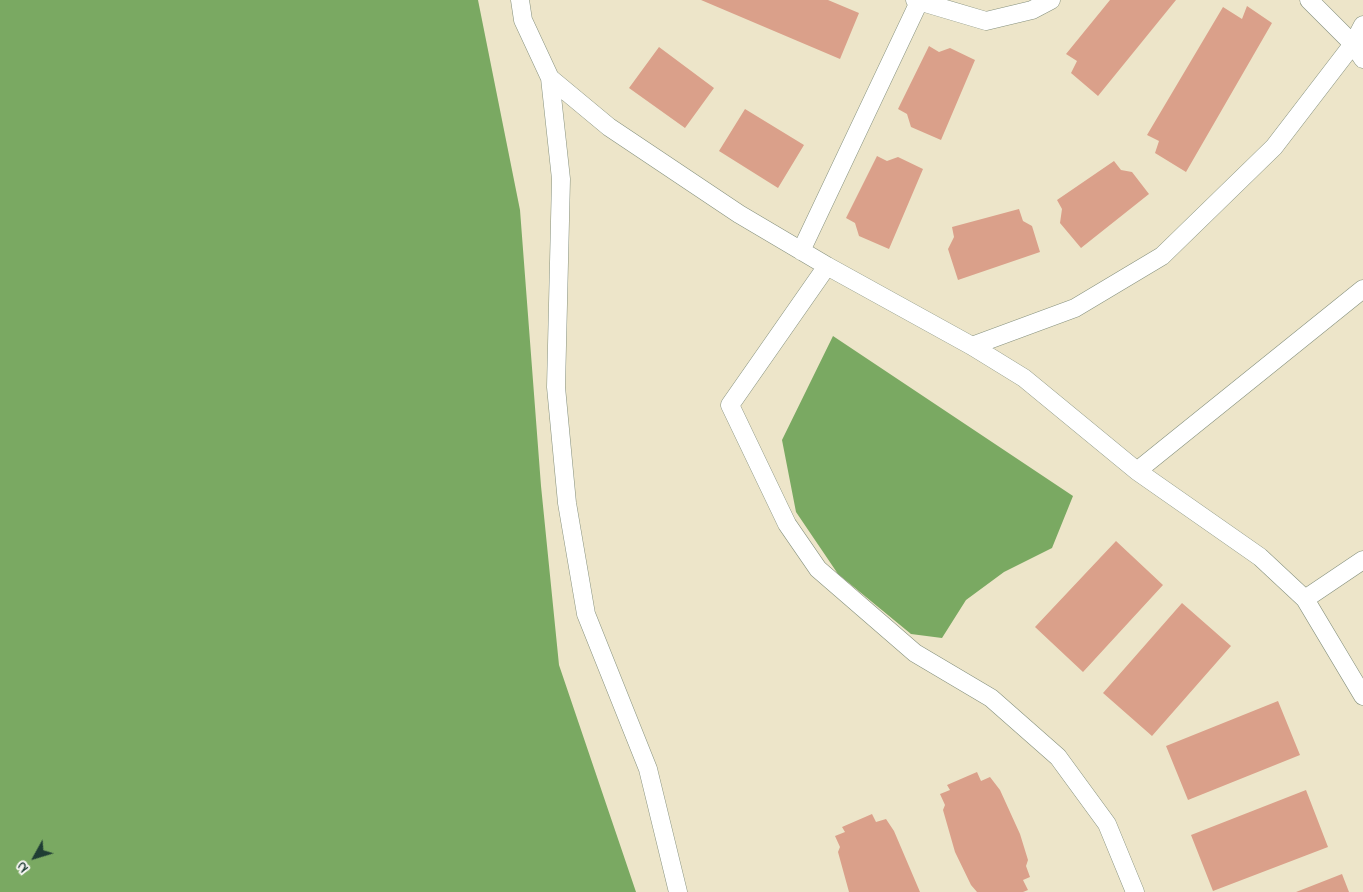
<!DOCTYPE html>
<html>
<head>
<meta charset="utf-8">
<style>
  body { margin:0 }
  #map { position:relative; width:1363px; height:892px; overflow:hidden; background:#ede5c9; font-family:"Indie Flower",sans-serif }
  canvas { display:block }
  .north { position:absolute; left:10px; top:832px; width:50px; height:50px; -webkit-text-stroke:4px #f6f6f2; paint-order:stroke; rotate:231deg; font-size:14px; font-weight:700; line-height:20px; text-align:center; color:#1f3d34 }
  .north::after { content:''; display:block; margin:auto; width:18px; height:22px; background:#1f3d34; clip-path:polygon(50% 0,100% 100%,50% 72%,0 100%) }
</style>
</head>
<body>
<div id="map">
<canvas width="1363" height="892"></canvas>
<div class="north">N</div>
</div>
<script>
const c = document.querySelector('canvas').getContext('2d');
c.lineJoin = 'round';
function fillPath(path, color) { c.fillStyle = color; c.fill(path, 'evenodd'); }
function trace(path, color, width, dash) { c.strokeStyle = color; c.lineWidth = width; c.lineCap = dash ? 'butt' : 'round'; c.setLineDash(dash || []); c.stroke(path); }
const forest = new Path2D(`
  M 0,0 L 478,0 L 520,210 L 541,486 L 559,665 L 636,892 L 0,892 Z
  M 833,336 L 1073,496 L 1052,548 L 1004,572 L 966,600 L 942,638 L 911,634 L 838,574 L 796,512 L 782,440 Z`);
const building = new Path2D(`
  M 701,0 L 828,0 L 859,13 L 840,59 Z
  M 1110,0 L 1176,0 L 1098,96 L 1071,73 L 1077,61 L 1066,54 Z
  M 1247,6 L 1272,23 L 1186,172 L 1155,153 L 1159,141 L 1147,135 L 1223,7 L 1242,19 Z
  M 929,46 L 939,52 L 950,48 L 975,60 L 941,140 L 911,127 L 907,114 L 898,109 Z
  M 659,47 L 714,88 L 685,128 L 629,88 Z
  M 745,109 L 804,145 L 778,188 L 719,151 Z
  M 877,156 L 887,161 L 898,157 L 923,169 L 889,249 L 859,236 L 855,223 L 846,218 Z
  M 1114,161 L 1121,170 L 1132,172 L 1149,194 L 1081,248 L 1060,223 L 1062,209 L 1057,200 Z
  M 1019,209 L 1023,221 L 1032,226 L 1040,252 L 958,280 L 948,249 L 954,237 L 952,227 Z
  M 1116,541 L 1163,585 L 1083,672 L 1035,627 Z
  M 1182,603 L 1231,646 L 1152,736 L 1103,693 Z
  M 1278,701 L 1300,755 L 1188,800 L 1166,746 Z
  M 977,772 L 981,781 L 990,777 L 1000,790 L 1020,834 L 1028,860 L 1026,866 L 1030,877 L 1023,880 L 1028,890 L 1023,892 L 977,892 L 971,885 L 955,852 L 943,810 L 945,805 L 940,794 L 950,790 L 947,785 Z
  M 1306,790 L 1328,847 L 1213,891 L 1191,835 Z
  M 872,814 L 876,822 L 886,819 L 894,831 L 920,892 L 849,892 L 838,852 L 840,847 L 835,836 L 845,832 L 842,827 Z
  M 1342,874 L 1349,892 L 1296,892 Z`);
const street = new Path2D(`
  M 520,0 L 523,20 L 550,78 L 609,127 L 739,214 L 827,266 L 972,346 L 1024,378 L 1137,471 L 1260,557 L 1305,599 L 1363,696
  M 915,0 L 986,21 L 1032,10 L 1051,0
  M 1309,0 L 1353,44 L 1363,59
  M 550,78 L 561,179 L 556,387 L 567,503 L 586,614 L 648,769 L 678,892
  M 801,251 L 919,2
  M 827,266 L 730,405 L 787,524 L 818,569 L 915,653 L 991,698 L 1058,757 L 1107,824 L 1135,892
  M 972,346 L 1075,308 L 1162,256 L 1274,147 L 1353,44 L 1363,25
  M 1137,471 L 1363,289
  M 1305,599 L 1363,560`);
fillPath(forest, '#7aa962');
fillPath(building, '#daa08a');
trace(street, '#86917e', 19);
trace(street, '#fff', 18);
</script>
</body>
</html>
